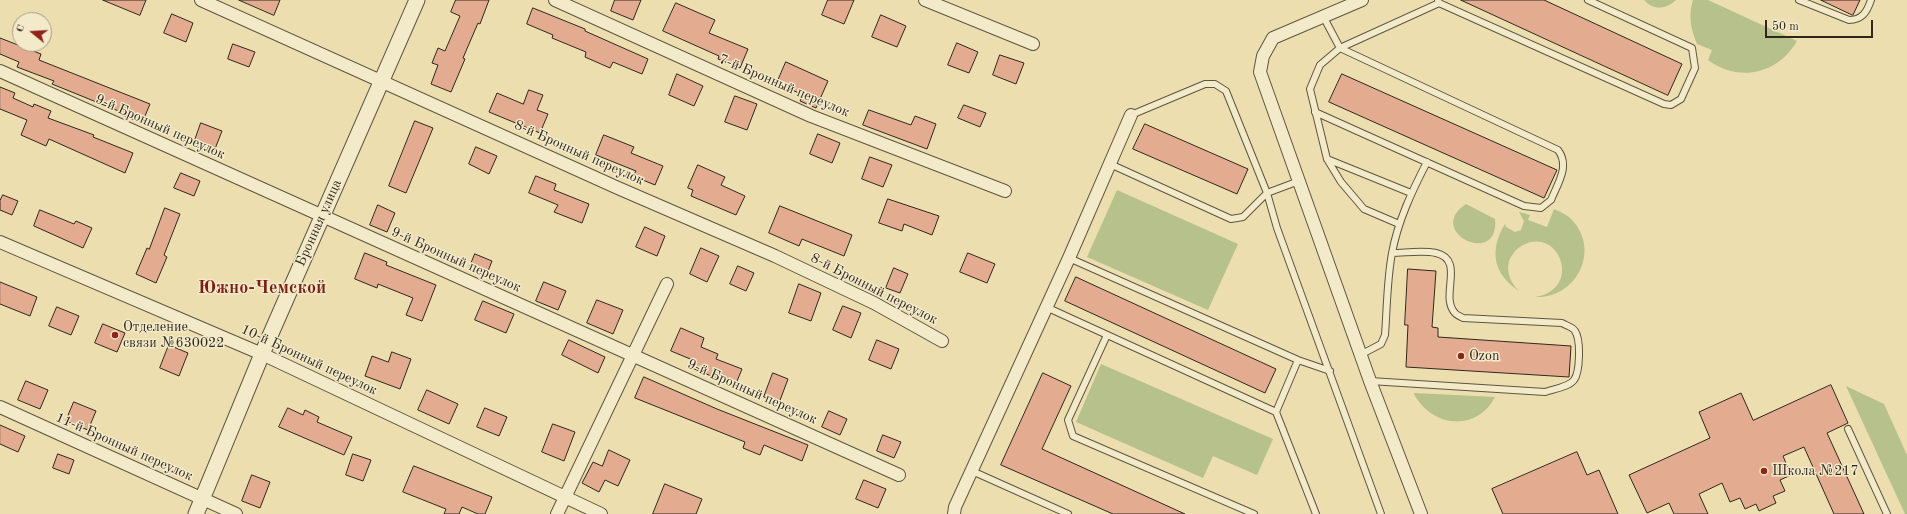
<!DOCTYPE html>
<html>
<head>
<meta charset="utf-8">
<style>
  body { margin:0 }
  #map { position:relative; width:1907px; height:514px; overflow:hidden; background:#ecdeae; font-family:"Old Standard TT",serif }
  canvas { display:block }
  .north { position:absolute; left:12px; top:12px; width:40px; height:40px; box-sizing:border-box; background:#f3eaca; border:1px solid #a59c85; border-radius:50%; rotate:288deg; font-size:11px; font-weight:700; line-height:16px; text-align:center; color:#2f271e }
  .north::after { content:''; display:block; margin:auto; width:14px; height:18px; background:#8f2418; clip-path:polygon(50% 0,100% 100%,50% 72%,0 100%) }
  .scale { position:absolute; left:1765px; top:20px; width:108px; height:18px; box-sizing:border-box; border:2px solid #2f271e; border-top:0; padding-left:5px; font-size:12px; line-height:14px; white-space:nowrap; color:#2f271e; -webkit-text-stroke:3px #f3eaca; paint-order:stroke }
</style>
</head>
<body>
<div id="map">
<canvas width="1907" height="514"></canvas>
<div class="north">С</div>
<div class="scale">50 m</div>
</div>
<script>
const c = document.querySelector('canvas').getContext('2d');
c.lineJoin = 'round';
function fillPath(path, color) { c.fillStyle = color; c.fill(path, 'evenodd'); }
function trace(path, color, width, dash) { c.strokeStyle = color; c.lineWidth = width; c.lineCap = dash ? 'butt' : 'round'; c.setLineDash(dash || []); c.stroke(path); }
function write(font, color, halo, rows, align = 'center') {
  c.font = font + ' "Old Standard TT",serif'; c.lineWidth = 3; c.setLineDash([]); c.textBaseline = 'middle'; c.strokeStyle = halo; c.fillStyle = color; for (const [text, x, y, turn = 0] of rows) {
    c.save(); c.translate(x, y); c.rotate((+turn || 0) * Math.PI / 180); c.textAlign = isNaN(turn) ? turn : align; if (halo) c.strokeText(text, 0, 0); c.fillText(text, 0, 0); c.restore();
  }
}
const green = new Path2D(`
  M 1644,0 L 1676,0 C 1666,9 1654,11 1644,0 Z
  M 1693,0 L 1708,0 L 1797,41 C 1778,74 1739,83 1708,60 L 1712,50 L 1697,44 C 1691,30 1688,15 1693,0 Z
  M 1117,190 L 1238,244 L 1208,310 L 1087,257 Z
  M 1466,204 L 1495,219 C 1500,268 1424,232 1466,204 Z
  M 1554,209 C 1561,212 1567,215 1572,220 C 1601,251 1576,299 1535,297 C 1583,290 1560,226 1523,245 C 1517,248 1512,254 1509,261 C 1506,273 1511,283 1519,291 C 1493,274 1489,250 1505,224 L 1506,227 L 1515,232 L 1521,230 L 1524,221 L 1519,212 L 1530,215 L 1528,220 L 1547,227 Z
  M 1101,364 L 1273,439 L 1257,475 L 1213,456 L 1203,478 L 1076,422 Z
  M 1846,386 L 1884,404 L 1907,455 L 1907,514 L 1905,514 Z
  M 1414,394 L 1414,393 L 1495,397 C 1476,433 1432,427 1414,394 Z`);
const building = new Path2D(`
  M 103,0 L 146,0 L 140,15 Z
  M 239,0 L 280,0 L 274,15 Z
  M 456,0 L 489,0 L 480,24 L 478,23 L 463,58 L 465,59 L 451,92 L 431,84 L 438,65 L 432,63 L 438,48 L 445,51 L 460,16 L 451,12 Z
  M 615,0 L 641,0 L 633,20 L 611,11 Z
  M 828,0 L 854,0 L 844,24 L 822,15 Z
  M 1461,0 L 1544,0 L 1682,64 L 1668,95 Z
  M 1821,0 L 1860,0 L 1853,15 Z
  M 676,3 L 715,20 L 709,33 L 748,49 L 740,68 L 718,59 L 719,56 L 663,31 Z
  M 533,8 L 585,29 L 585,31 L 648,59 L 642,74 L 613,62 L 610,68 L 585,57 L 586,52 L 552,38 L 553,35 L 527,24 Z
  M 172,14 L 193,23 L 186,42 L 164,33 Z
  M 881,15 L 906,26 L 897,47 L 872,37 Z
  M 0,38 L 41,54 L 39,60 L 150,104 L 142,123 L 120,114 L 121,112 L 52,84 L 54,81 L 17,67 L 19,62 L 0,54 Z
  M 957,43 L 978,52 L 969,73 L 948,65 Z
  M 233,44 L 255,52 L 249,67 L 228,59 Z
  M 1000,55 L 1024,63 L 1016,84 L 993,75 Z
  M 786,62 L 828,81 L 816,108 L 800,101 L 803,95 L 777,83 Z
  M 677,74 L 703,86 L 694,106 L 669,95 Z
  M 1342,74 L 1557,170 L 1544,198 L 1329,102 Z
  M 0,87 L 15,93 L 13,98 L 33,107 L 34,104 L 51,111 L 48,118 L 94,135 L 93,137 L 133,153 L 125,173 L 49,139 L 46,146 L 21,135 L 27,120 L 0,109 Z
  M 529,90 L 543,95 L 537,110 L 548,114 L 540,133 L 489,112 L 497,93 L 523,104 Z
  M 735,96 L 757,104 L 747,130 L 725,122 Z
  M 964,105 L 986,113 L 980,127 L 958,118 Z
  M 869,110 L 911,125 L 915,116 L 936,124 L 927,149 L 863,125 Z
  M 415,121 L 433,128 L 406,193 L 389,186 Z
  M 201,123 L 222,131 L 213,154 L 193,146 Z
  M 1145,124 L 1248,169 L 1237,194 L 1133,149 Z
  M 818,134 L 840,143 L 832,163 L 810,154 Z
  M 604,135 L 634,147 L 631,153 L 663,166 L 655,185 L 633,176 L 636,171 L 596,155 Z
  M 476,147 L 497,156 L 489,174 L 469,164 Z
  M 870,157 L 892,165 L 883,187 L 862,179 Z
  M 698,165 L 725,177 L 721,185 L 745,196 L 736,215 L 691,196 L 693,190 L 688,188 Z
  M 181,173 L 200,181 L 194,196 L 174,188 Z
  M 536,176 L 556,184 L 554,190 L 589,204 L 582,223 L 554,212 L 558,205 L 529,193 Z
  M 3,195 L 18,201 L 12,215 L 0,210 L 0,201 Z
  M 888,199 L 939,216 L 932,235 L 904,224 L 902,231 L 879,223 Z
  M 378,205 L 395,213 L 387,232 L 370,225 Z
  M 780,206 L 852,235 L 844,256 L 802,239 L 799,246 L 769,233 Z
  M 165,208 L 180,214 L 164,255 L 167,257 L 156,283 L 136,274 L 147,248 L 149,249 Z
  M 40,210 L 74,224 L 76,221 L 92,228 L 83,248 L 34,226 Z
  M 645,227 L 665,236 L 657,256 L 636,247 Z
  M 701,248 L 719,256 L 707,282 L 690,274 Z
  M 365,253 L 387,262 L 386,265 L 436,285 L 422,321 L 406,315 L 413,298 L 378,284 L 377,288 L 355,279 Z
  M 968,253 L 995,264 L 987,283 L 960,272 Z
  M 475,254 L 492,261 L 486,276 L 469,269 Z
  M 738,266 L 754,273 L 746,291 L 730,284 Z
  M 894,268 L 908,274 L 900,293 L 886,288 Z
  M 1408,269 L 1436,271 L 1432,327 L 1438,328 L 1438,337 L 1571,346 L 1569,377 L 1406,367 L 1408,325 L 1405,325 Z
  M 1076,277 L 1276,369 L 1265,393 L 1065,301 Z
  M 0,282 L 37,297 L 30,316 L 0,304 Z
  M 544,282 L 566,291 L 558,310 L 536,301 Z
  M 799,284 L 821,293 L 811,321 L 789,313 Z
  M 597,300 L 623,310 L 613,334 L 587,323 Z
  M 483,301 L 514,314 L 506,333 L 475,320 Z
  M 843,306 L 861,313 L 851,338 L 833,330 Z
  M 57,307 L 79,316 L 71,335 L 49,326 Z
  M 103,324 L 125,333 L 117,352 L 95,343 Z
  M 681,328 L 704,338 L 701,347 L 718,354 L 716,359 L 742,369 L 735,386 L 692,368 L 695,361 L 671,351 Z
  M 569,340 L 605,357 L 598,373 L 562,355 Z
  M 877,340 L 899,349 L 891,369 L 869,360 Z
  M 169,345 L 188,353 L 179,376 L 160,368 Z
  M 392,352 L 411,359 L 400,389 L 365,376 L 372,356 L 388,362 Z
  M 773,373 L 788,379 L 779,403 L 764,397 Z
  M 1043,373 L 1071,386 L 1042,449 L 1185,514 L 1113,514 L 1001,465 Z
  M 644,377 L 717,409 L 808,445 L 802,461 L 764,445 L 760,455 L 743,448 L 745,442 L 635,398 Z
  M 26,381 L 48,390 L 40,409 L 18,400 Z
  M 1831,385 L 1848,423 L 1827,433 L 1864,514 L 1834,514 L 1804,447 L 1783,456 L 1791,475 L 1780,480 L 1785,491 L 1773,496 L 1776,503 L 1759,511 L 1756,504 L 1745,509 L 1740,498 L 1730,502 L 1722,483 L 1699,494 L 1708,514 L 1674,514 L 1669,503 L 1647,513 L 1629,475 L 1710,438 L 1699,412 L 1741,393 L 1753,420 Z
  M 427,390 L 458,404 L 449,424 L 418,410 Z
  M 74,402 L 96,411 L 88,430 L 66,421 Z
  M 288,408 L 303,415 L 305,410 L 319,417 L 317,422 L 352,437 L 344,455 L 279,427 Z
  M 485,408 L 507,417 L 499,436 L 477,427 Z
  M 829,411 L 847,419 L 840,435 L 822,427 Z
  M 553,424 L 575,432 L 564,461 L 542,452 Z
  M 0,425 L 25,436 L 18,452 L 0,444 Z
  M 883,435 L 901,442 L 894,458 L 877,451 Z
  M 609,450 L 630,460 L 618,486 L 605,480 L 599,492 L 582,483 L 593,462 L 602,466 Z
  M 1577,452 L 1587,475 L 1599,470 L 1618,514 L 1503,514 L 1492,489 Z
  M 58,454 L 74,460 L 69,474 L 53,468 Z
  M 353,454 L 371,460 L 363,481 L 346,475 Z
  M 414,466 L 492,497 L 485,514 L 478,514 L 462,507 L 459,514 L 444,514 L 446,509 L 403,492 Z
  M 252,475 L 270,482 L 260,508 L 242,501 Z
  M 864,480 L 886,489 L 878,508 L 856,499 Z
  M 665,484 L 702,499 L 696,514 L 653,514 Z`);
const service = new Path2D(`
  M 1438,0 L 1439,3 L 1664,104 L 1671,105 L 1681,99 L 1695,68 L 1692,48 L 1588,0
  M 1799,0 L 1849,20 C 1862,20 1867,12 1871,0
  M 1323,16 L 1340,48 L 1320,65 L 1310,89 L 1327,159 L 1341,182 L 1364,209 L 1399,224
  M 1315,112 L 1524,206 L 1541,208 L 1551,200 C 1558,183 1570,166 1558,150 L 1340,48 L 1439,3
  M 1131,115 L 1205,84 L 1215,84 L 1226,91 L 1267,193 L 1277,228 L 1381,514
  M 1327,159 L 1411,193
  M 1110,164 L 1231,219 L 1243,217 L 1267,193 L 1299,181
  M 1069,258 L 1298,360 L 1330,371
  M 1046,307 L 1276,412
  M 1107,335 L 1068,420 L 1073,436 L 1254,514
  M 1362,354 L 1381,344 L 1385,335 C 1387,308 1387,280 1392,253 C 1398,221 1412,191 1427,162
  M 1298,360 L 1276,412 L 1316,514
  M 1370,381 L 1545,392 C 1553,389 1569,387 1574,380 C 1580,372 1581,340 1575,331 C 1573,327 1567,326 1562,323 L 1463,318 C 1460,316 1456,315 1455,313 C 1439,296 1466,260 1436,253 C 1422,250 1405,253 1392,253
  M 1848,429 L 1887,514
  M 972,471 L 1068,514`);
const minor = new Path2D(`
  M 201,0 L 618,188 L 775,256 L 874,303 L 942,341
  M 555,0 L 811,116 L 1005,191
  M 925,0 L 1033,44
  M 1362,0 L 1273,38 L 1263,56 L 1260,72 L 1370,381 L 1421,514
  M 0,71 C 299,207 600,339 899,475
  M 0,242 L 262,354 L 601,514
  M 0,407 L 236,514
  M 557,514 L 667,284
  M 954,514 L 955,507 L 1069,258 L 1131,115`);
const tertiary = new Path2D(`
  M 196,514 L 262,354 L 417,0`);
const markers = [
  [115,335,4,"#8f2418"],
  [1461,356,4,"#8f2418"],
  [1764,471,4,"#8f2418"]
];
const streetNames = [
  ["7-й Бронный переулок",784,86,23],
  ["9-й Бронный переулок",160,127,24],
  ["8-й Бронный переулок",579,153,24],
  ["Бронная улица",319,223,-66],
  ["9-й Бронный переулок",456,260,24],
  ["8-й Бронный переулок",874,289,27],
  ["10-й Бронный переулок",309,360,25],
  ["9-й Бронный переулок",752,392,24],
  ["11-й Бронный переулок",124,447,24]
];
const poiNames = [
  ["Отделение",123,327],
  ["связи №630022",123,343],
  ["Ozon",1469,356],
  ["Школа №217",1772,471]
];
const districtNames = [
  ["Южно-Чемской",262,288]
];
fillPath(green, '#b7c18b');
fillPath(building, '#e3ac91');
trace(building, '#2f271e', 1);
trace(service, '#5e5542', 8);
trace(minor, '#5e5542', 14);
trace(tertiary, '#5e5542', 17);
trace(service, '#f3eaca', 6);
trace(minor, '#f3eaca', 12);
trace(tertiary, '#f3eaca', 15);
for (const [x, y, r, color] of markers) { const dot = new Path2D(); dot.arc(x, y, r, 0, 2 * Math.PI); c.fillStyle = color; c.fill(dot); trace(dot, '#f3eaca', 1.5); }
write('14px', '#2f271e', '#f3eaca', streetNames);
write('14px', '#2f271e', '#f3eaca', poiNames, 'left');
write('bold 18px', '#7a1f14', '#f3eaca', districtNames);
</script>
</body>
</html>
